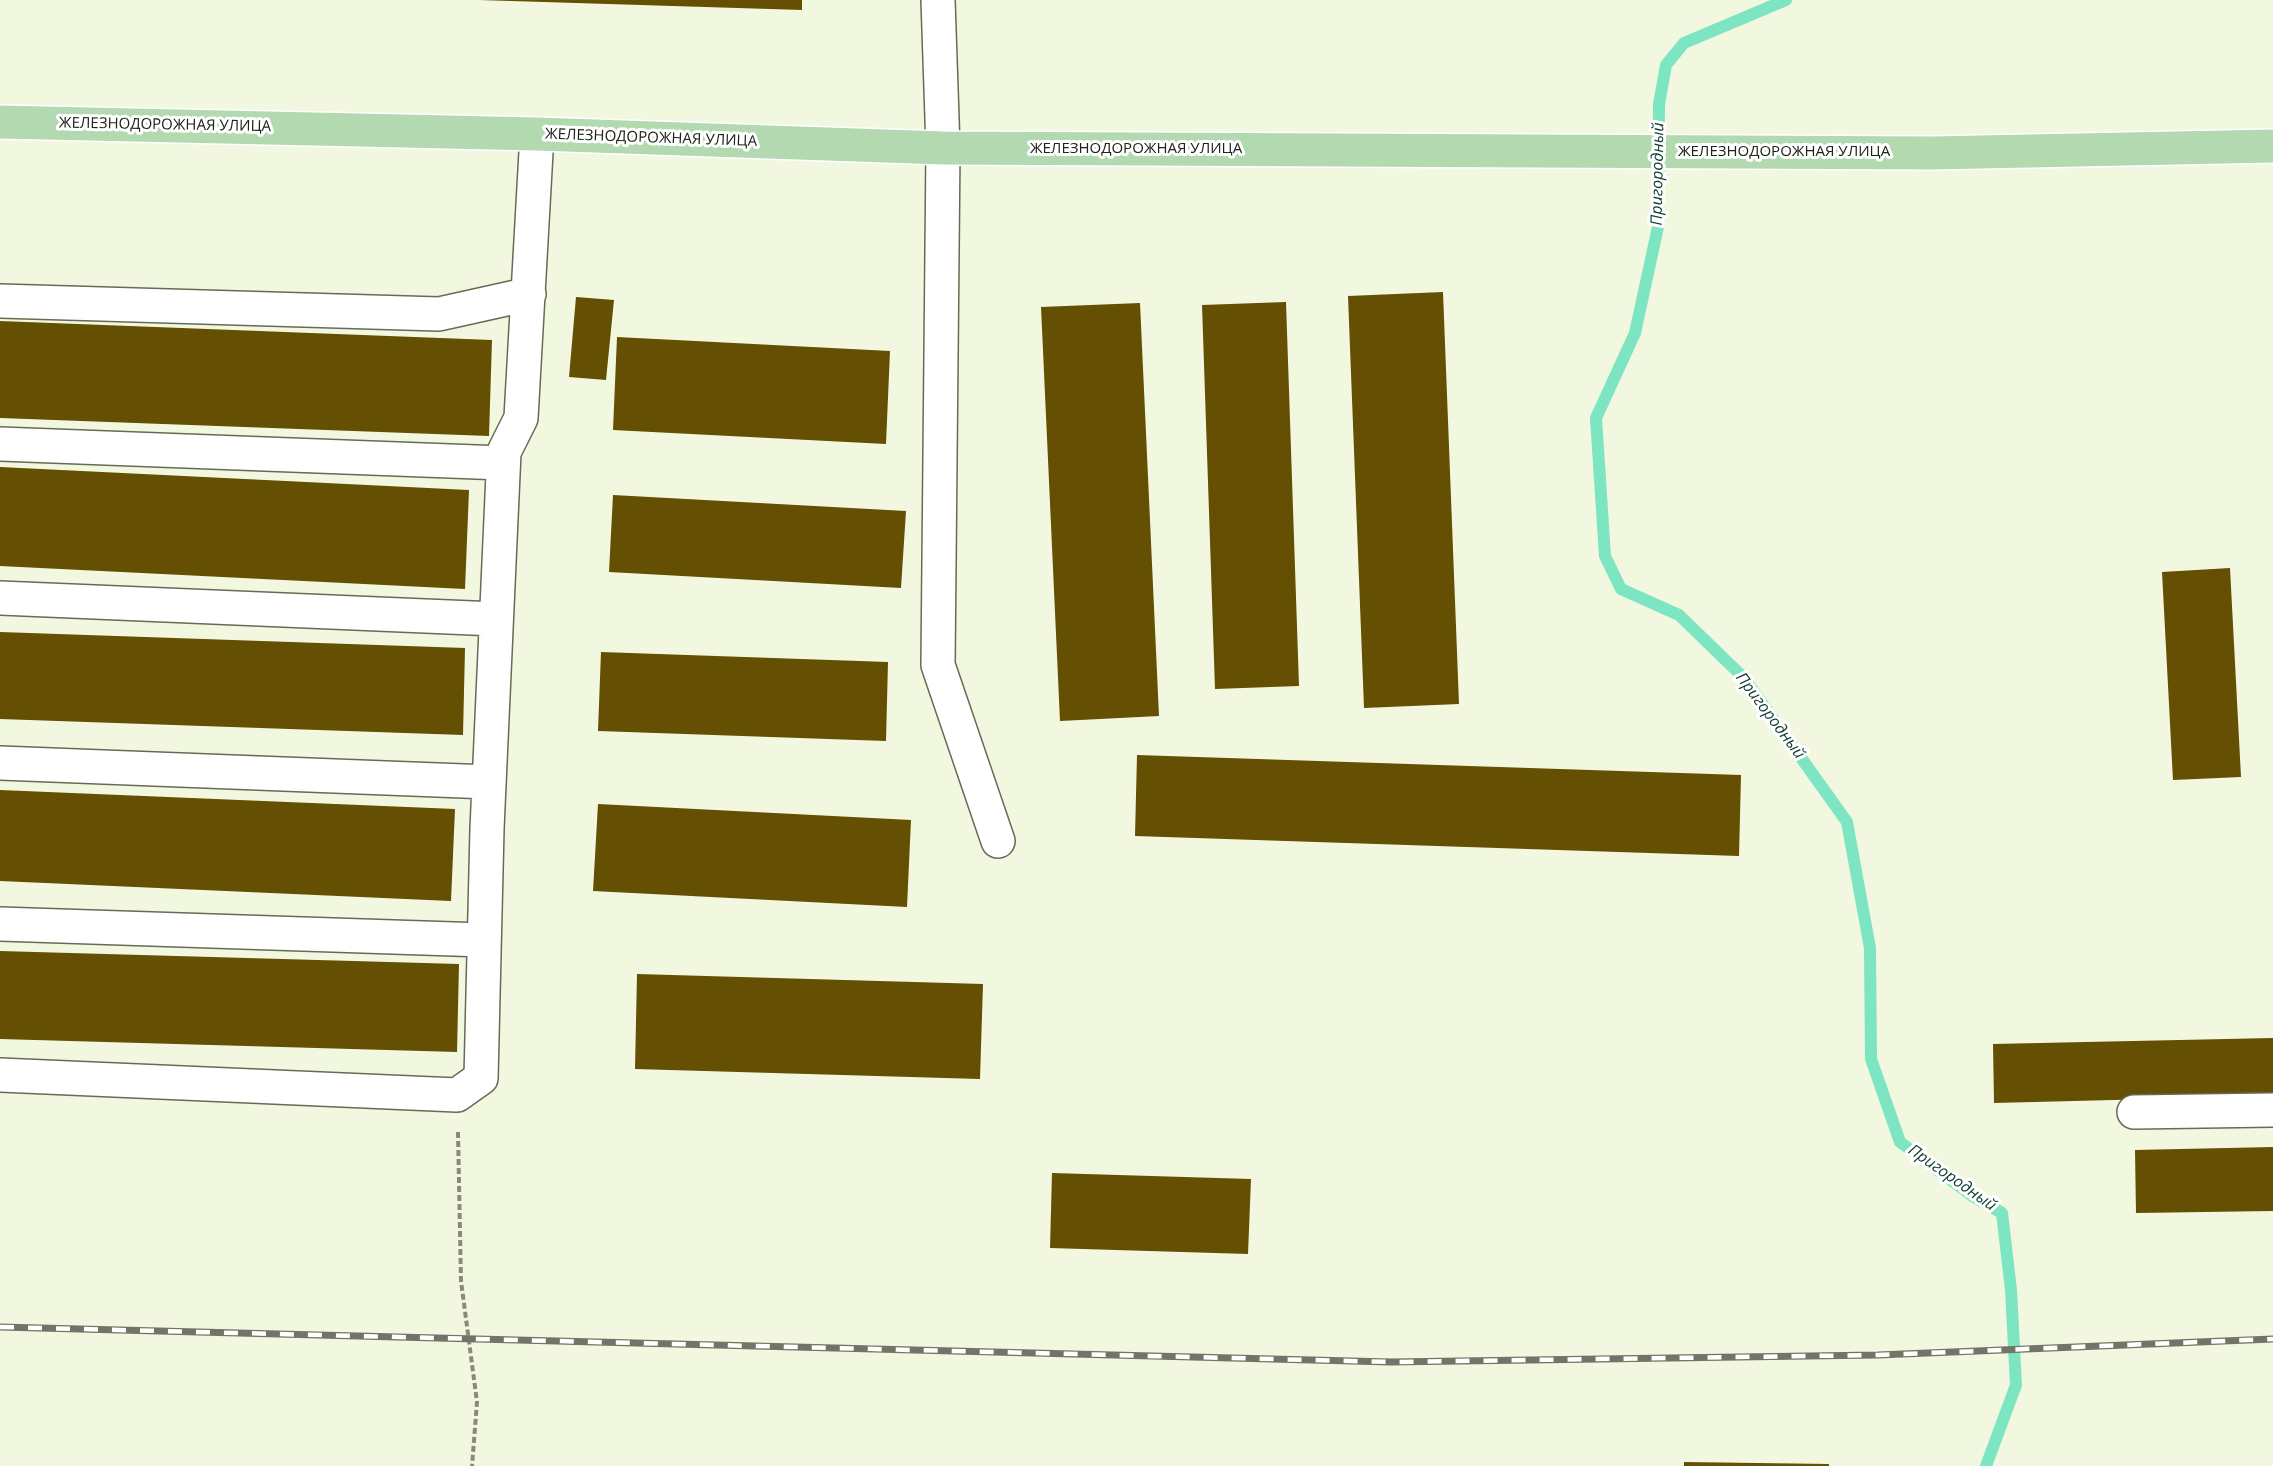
<!DOCTYPE html>
<html>
<head>
<meta charset="utf-8">
<style>
  body { margin:0 }
  canvas { display:block; background:#f2f7df }
</style>
</head>
<body>
<canvas width="2273" height="1466"></canvas>
<script>
const c = document.querySelector('canvas').getContext('2d');
c.lineJoin = 'round';
function trace(path, color, width, dash) { c.strokeStyle = color; c.lineWidth = width; c.lineCap = dash ? 'butt' : 'round'; c.setLineDash(dash || []); c.stroke(path); }
function fillPath(path, color) { c.fillStyle = color; c.fill(path, 'evenodd'); }
function write(font, color, halo, rows, align = 'center') {
  c.font = font + ' "Open Sans",sans-serif'; c.lineWidth = 6; c.setLineDash([]); c.textBaseline = 'middle'; c.strokeStyle = halo; c.fillStyle = color; for (const [text, x, y, turn = 0] of rows) {
    c.save(); c.translate(x, y); c.rotate((+turn || 0) * Math.PI / 180); c.textAlign = isNaN(turn) ? turn : align; if (halo) c.strokeText(text, 0, 0); c.fillText(text, 0, 0); c.restore();
  }
}
const stream = new Path2D(`
  M 1786,0 L 1684,43 L 1666,65 L 1659,104 L 1658,227 L 1635,333 L 1596,418 L 1605,556 L 1621,589 L 1679,615 L 1744,678 L 1847,822 L 1870,948 L 1871,1059 L 1900,1142 L 1971,1195 L 2002,1213 L 2011,1290 L 2016,1385 L 1986,1466`);
const building = new Path2D(`
  M 479,0 L 802,0 L 802,10 Z
  M 1443,292 L 1459,704 L 1364,708 L 1348,296 Z
  M 576,297 L 614,300 L 606,380 L 569,377 Z
  M 1286,302 L 1299,686 L 1215,689 L 1202,305 Z
  M 1140,303 L 1159,716 L 1060,721 L 1041,307 Z
  M 0,321 L 492,340 L 489,436 L 0,418 Z
  M 617,337 L 890,351 L 886,444 L 613,430 Z
  M 0,467 L 469,490 L 465,589 L 0,566 Z
  M 613,495 L 906,511 L 901,588 L 609,572 Z
  M 2230,568 L 2241,777 L 2173,780 L 2162,572 Z
  M 0,632 L 465,648 L 463,735 L 0,719 Z
  M 601,652 L 888,662 L 886,741 L 598,731 Z
  M 1137,755 L 1741,775 L 1739,856 L 1135,836 Z
  M 0,790 L 455,809 L 451,901 L 0,881 Z
  M 598,804 L 911,820 L 907,907 L 593,891 Z
  M 0,951 L 459,964 L 457,1052 L 0,1039 Z
  M 637,974 L 983,984 L 980,1079 L 635,1069 Z
  M 2273,1038 L 2273,1096 L 1994,1103 L 1993,1044 Z
  M 2273,1147 L 2273,1211 L 2136,1213 L 2135,1150 Z
  M 1052,1173 L 1251,1179 L 1248,1254 L 1050,1248 Z
  M 1684,1462 L 1829,1464 L 1829,1466 L 1684,1466 Z`);
const path = new Path2D(`
  M 458,1132 L 461,1281 L 477,1402 L 472,1466`);
const minor = new Path2D(`
  M 938,0 L 943,148 L 938,665 L 998,841
  M 0,301 L 439,314 L 529,294
  M 0,444 L 503,463
  M 0,598 L 496,619
  M 0,763 L 489,782
  M 0,924 L 484,940
  M 0,1075 L 457,1095 L 481,1078 L 487,829 L 504,452 L 521,418 L 537,134
  M 2134,1112 L 2273,1110`);
const major = new Path2D(`
  M 0,122 L 537,134 L 943,148 L 1932,153 L 2273,146`);
const rail = new Path2D(`
  M 0,1327 L 1391,1362 L 1878,1355 L 2273,1339`);
const streetNames = [
  ["ЖЕЛЕЗНОДОРОЖНАЯ УЛИЦА",165,125,1],
  ["ЖЕЛЕЗНОДОРОЖНАЯ УЛИЦА",651,138,2],
  ["ЖЕЛЕЗНОДОРОЖНАЯ УЛИЦА",1136,149],
  ["ЖЕЛЕЗНОДОРОЖНАЯ УЛИЦА",1784,152]
];
const waterNames = [
  ["Пригородный",1658,174,-89],
  ["Пригородный",1770,716,53],
  ["Пригородный",1952,1178,35]
];
trace(stream, '#7ee5c2', 12);
fillPath(building, '#644f03');
trace(minor, '#676b56', 36);
trace(major, '#fff', 36);
trace(path, '#888b7b', 4, [6, 3]);
trace(minor, '#fff', 33);
trace(major, '#b2d9af', 33);
trace(rail, '#727466', 7);
trace(rail, '#fff', 4.5, [14]);
write('15px', '#21221a', '#fff', streetNames);
write('italic 16px', '#0c3c2e', '#fff', waterNames);
</script>
</body>
</html>
